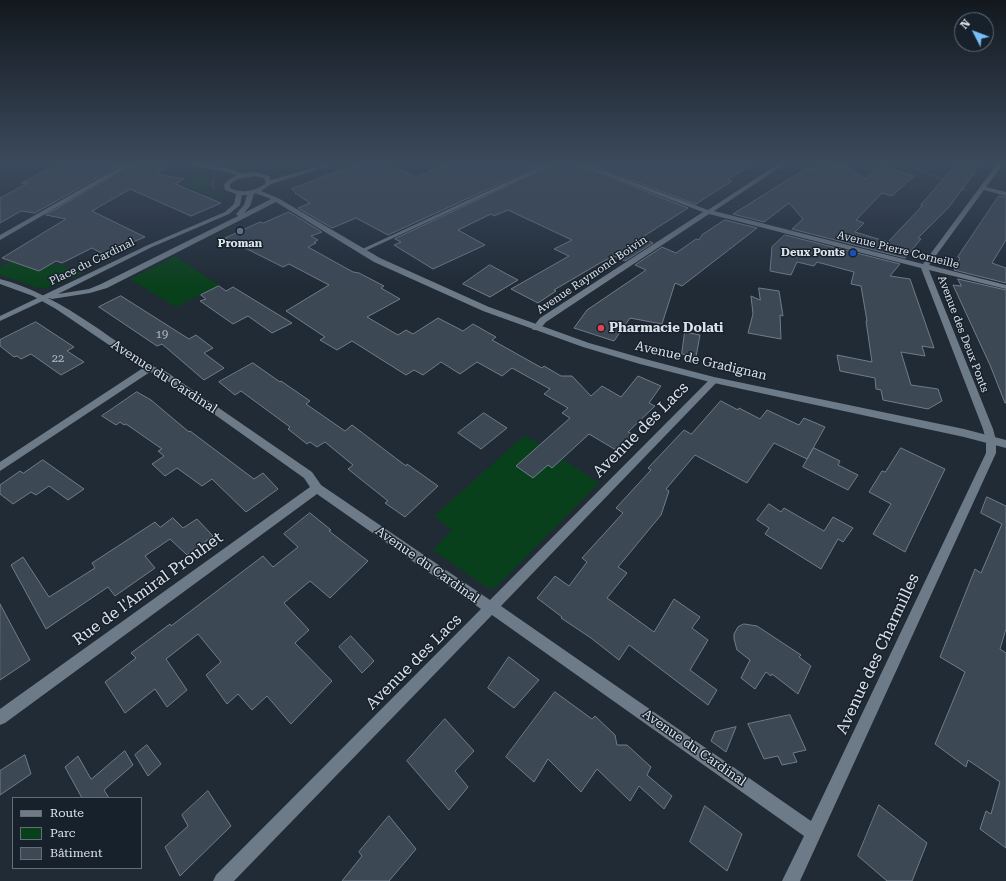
<!DOCTYPE html>
<html>
<head>
<meta charset="utf-8">
<style>
  body { margin:0 }
  #map { position:relative; width:1006px; height:881px; overflow:hidden; background:#202b36; font-family:"Roboto Serif",serif }
  canvas { display:block }
  .legend { position:absolute; left:12px; top:797px; width:130px; height:72px; box-sizing:border-box; background:#17212c; border:1px solid #656e78; margin:0; padding:5px 7px; list-style:none; font-size:12px; color:#dbe2ea }
  .legend li { display:flex; align-items:center; gap:8px; height:20px }
  .legend b { width:20px; border:1px solid #656e78 }
  .north { position:absolute; left:954px; top:12px; width:40px; height:40px; box-sizing:border-box; background:#17212c; border:1px solid #656e78; border-radius:50%; rotate:312deg; font-size:11px; font-weight:700; line-height:16px; text-align:center; color:#dbe2ea }
  .north::after { content:''; display:block; margin:auto; width:14px; height:18px; background:#77bff7; clip-path:polygon(50% 0,100% 100%,50% 72%,0 100%) }
</style>
</head>
<body>
<div id="map">
<canvas width="1006" height="881"></canvas>
<ul class="legend">
<li><b style="height:5px;background:#6d7a88"></b>Route</li>
<li><b style="height:11px;background:#09401c"></b>Parc</li>
<li><b style="height:11px;background:#3d4855"></b>Bâtiment</li>
</ul>
<div class="north">N</div>
</div>
<script>
const c = document.querySelector('canvas').getContext('2d');
c.lineJoin = 'round';
function fillPath(path, color) { c.fillStyle = color; c.fill(path, 'evenodd'); }
function trace(path, color, width, dash) { c.strokeStyle = color; c.lineWidth = width; c.lineCap = dash ? 'butt' : 'round'; c.setLineDash(dash || []); c.stroke(path); }
function write(font, color, halo, rows, align = 'center') {
  c.font = font + ' "Roboto Serif",serif'; c.lineWidth = 3; c.setLineDash([]); c.textBaseline = 'middle'; c.strokeStyle = halo; c.fillStyle = color; for (const [text, x, y, turn = 0] of rows) {
    c.save(); c.translate(x, y); c.rotate((+turn || 0) * Math.PI / 180); c.textAlign = isNaN(turn) ? turn : align; if (halo) c.strokeText(text, 0, 0); c.fillText(text, 0, 0); c.restore();
  }
}
const commercial = new Path2D(`
  M 261,164 L 316,164 L 302,167 L 283,168 Z`);
const green = new Path2D(`
  M 201,172 L 214,178 L 208,181 C 206,192 214,195 223,197 L 222,200 L 182,184 Z
  M 25,254 L 83,273 L 47,288 L 39,288 L 0,275 L 0,267 Z
  M 175,256 L 219,285 L 176,307 L 130,279 Z
  M 525,435 L 599,483 L 496,587 L 488,588 L 433,550 L 452,530 L 434,516 Z`);
const stream = new Path2D(`
  M 906,164 L 910,164 L 968,190 L 965,191 Z`);
const building = new Path2D(`
  M 64,164 L 122,164 L 35,213 L 21,211 L 0,223 L 0,198 L 28,183 L 21,183 L 50,168 L 56,168 Z
  M 133,164 L 171,164 L 156,174 L 184,179 L 175,184 L 221,203 L 191,216 L 130,189 L 92,211 L 145,237 L 103,254 L 92,248 L 62,263 L 56,261 L 39,271 L 2,258 L 66,219 L 46,215 Z
  M 358,164 L 389,164 L 416,177 L 449,164 L 543,164 L 388,235 L 356,218 L 332,228 L 298,208 L 310,203 L 295,193 L 296,193 L 292,189 Z
  M 554,164 L 576,164 L 688,208 L 641,238 L 653,243 L 625,261 L 614,256 L 600,263 L 554,290 L 556,291 L 538,303 L 511,289 L 569,256 L 554,249 L 572,240 L 508,210 L 494,216 L 491,214 L 458,230 L 485,245 L 433,269 L 394,245 L 401,242 L 395,239 Z
  M 589,164 L 754,164 L 728,179 L 732,181 L 696,204 Z
  M 957,164 L 981,164 L 949,207 L 918,238 L 921,239 L 905,258 L 792,229 L 803,219 L 789,203 L 764,222 L 733,214 L 805,169 L 817,168 L 822,165 L 830,167 L 846,166 L 865,179 L 879,166 L 914,176 L 892,196 L 882,193 L 856,220 L 864,223 L 855,232 L 888,242 L 923,205 L 921,205 Z
  M 999,196 L 1006,197 L 1006,240 L 992,263 L 1006,268 L 1006,283 L 954,270 L 960,258 L 958,257 Z
  M 289,212 L 322,232 L 311,236 L 318,240 L 314,242 L 316,243 L 308,247 L 353,272 L 359,273 L 384,286 L 381,288 L 400,299 L 367,317 L 398,335 L 406,330 L 413,334 L 438,318 L 463,331 L 473,324 L 496,337 L 492,340 L 542,368 L 544,366 L 561,376 L 572,376 L 591,396 L 602,386 L 621,397 L 638,376 L 661,386 L 649,403 L 655,406 L 628,432 L 634,435 L 616,450 L 589,434 L 552,468 L 548,465 L 533,478 L 516,466 L 570,418 L 562,413 L 568,408 L 544,394 L 550,389 L 512,368 L 502,376 L 477,362 L 460,374 L 441,362 L 423,375 L 414,370 L 406,375 L 352,341 L 337,350 L 320,340 L 325,337 L 286,311 L 329,285 L 289,264 L 283,267 L 225,238 L 260,222 L 263,223 Z
  M 725,220 L 757,228 L 682,286 L 675,283 L 662,324 L 630,318 L 614,341 L 574,328 L 587,310 L 646,270 L 635,265 L 662,247 L 676,253 L 696,239 L 699,240 L 702,235 Z
  M 785,235 L 900,264 L 890,276 L 910,279 L 934,348 L 922,346 L 925,356 L 901,352 L 911,385 L 938,389 L 942,401 L 928,409 L 883,400 L 881,390 L 876,389 L 875,378 L 840,371 L 837,355 L 872,362 L 866,321 L 867,321 L 861,286 L 851,284 L 854,272 L 817,262 L 814,266 L 797,262 L 791,275 L 770,271 L 772,247 Z
  M 490,265 L 518,280 L 490,297 L 463,284 Z
  M 958,279 L 1006,290 L 1006,403 L 1005,403 L 990,365 L 953,285 L 961,286 Z
  M 219,286 L 226,291 L 233,287 L 292,323 L 272,333 L 248,316 L 233,324 L 200,301 L 206,299 L 201,295 Z
  M 759,288 L 779,291 L 783,316 L 780,315 L 781,339 L 748,333 L 753,314 L 751,296 L 760,300 Z
  M 121,296 L 189,339 L 196,335 L 213,348 L 204,353 L 224,368 L 204,380 L 162,344 L 157,346 L 99,307 Z
  M 36,322 L 74,347 L 67,351 L 84,362 L 61,375 L 31,354 L 21,359 L 17,356 L 14,357 L 0,346 L 0,340 Z
  M 685,332 L 700,335 L 696,357 L 682,354 Z
  M 253,363 L 280,382 L 281,381 L 310,401 L 306,404 L 345,431 L 352,425 L 406,466 L 407,464 L 438,486 L 405,517 L 385,503 L 388,501 L 348,469 L 353,465 L 325,442 L 317,447 L 310,442 L 307,444 L 288,429 L 290,427 L 241,391 L 235,395 L 219,382 Z
  M 137,392 L 151,400 L 189,432 L 190,431 L 254,479 L 263,473 L 278,489 L 246,512 L 212,479 L 202,486 L 177,468 L 165,476 L 152,464 L 164,456 L 158,451 L 162,449 L 126,424 L 124,425 L 120,422 L 116,425 L 102,416 Z
  M 721,401 L 738,410 L 739,408 L 760,419 L 767,410 L 799,425 L 804,418 L 825,427 L 807,459 L 774,443 L 747,483 L 695,455 L 666,489 L 669,491 L 661,515 L 618,567 L 627,573 L 607,598 L 654,632 L 674,599 L 700,617 L 692,628 L 708,640 L 690,670 L 717,690 L 708,705 L 629,645 L 619,660 L 591,638 L 561,618 L 562,617 L 537,598 L 555,576 L 569,586 L 587,562 L 582,558 L 623,513 L 616,508 L 651,470 L 648,468 L 684,430 L 691,434 Z
  M 484,413 L 507,428 L 481,449 L 458,433 Z
  M 814,448 L 840,461 L 838,465 L 858,475 L 848,490 L 803,467 Z
  M 901,448 L 945,469 L 905,552 L 873,534 L 891,504 L 869,492 L 882,471 L 885,472 Z
  M 43,460 L 84,489 L 68,500 L 49,486 L 36,495 L 31,492 L 13,504 L 0,494 L 0,485 L 20,471 L 23,473 Z
  M 987,497 L 1006,506 L 1006,629 L 1000,649 L 1006,653 L 1006,848 L 980,829 L 986,811 L 991,814 L 1000,782 L 968,760 L 966,767 L 935,744 L 965,672 L 940,657 L 975,569 L 981,573 L 1002,524 L 981,513 Z
  M 769,504 L 781,512 L 784,508 L 824,531 L 833,517 L 853,528 L 843,542 L 838,539 L 821,569 L 765,534 L 769,528 L 757,520 Z
  M 310,513 L 331,530 L 329,531 L 368,561 L 330,598 L 310,581 L 284,603 L 309,630 L 295,643 L 332,681 L 291,724 L 267,696 L 252,710 L 238,694 L 227,704 L 206,675 L 221,662 L 198,634 L 166,659 L 187,690 L 167,707 L 155,689 L 125,713 L 105,682 L 136,658 L 131,653 L 170,624 L 171,626 L 263,556 L 273,567 L 298,547 L 284,534 Z
  M 173,518 L 183,528 L 197,519 L 213,536 L 187,555 L 170,539 L 145,556 L 155,568 L 115,596 L 108,587 L 46,629 L 11,565 L 23,557 L 49,597 L 95,568 L 92,563 L 155,522 L 160,527 Z
  M 0,604 L 30,660 L 0,680 Z
  M 744,624 L 757,626 L 801,655 L 799,657 L 811,666 L 798,694 L 772,674 L 771,676 L 766,672 L 755,689 L 741,678 L 750,660 L 737,650 L 734,639 L 734,634 L 738,627 Z
  M 351,636 L 374,661 L 362,673 L 339,647 Z
  M 509,657 L 539,680 L 514,708 L 488,688 Z
  M 555,692 L 592,719 L 595,716 L 615,735 L 617,745 L 627,745 L 651,767 L 647,775 L 672,796 L 664,809 L 639,786 L 630,801 L 597,769 L 581,792 L 548,759 L 534,782 L 506,757 Z
  M 790,715 L 806,750 L 793,753 L 797,762 L 782,765 L 778,756 L 764,759 L 748,724 Z
  M 445,719 L 474,751 L 455,771 L 468,787 L 449,810 L 407,761 Z
  M 736,727 L 726,752 L 711,741 L 715,732 Z
  M 147,745 L 161,764 L 148,776 L 135,755 Z
  M 125,751 L 133,765 L 104,790 L 109,798 L 82,798 L 65,767 L 78,756 L 91,779 Z
  M 25,755 L 31,774 L 0,795 L 0,771 Z
  M 208,791 L 231,826 L 180,876 L 165,847 L 188,826 L 182,815 Z
  M 879,805 L 927,843 L 912,881 L 887,881 L 858,856 Z
  M 705,806 L 742,834 L 727,871 L 690,842 Z
  M 389,816 L 416,849 L 389,881 L 342,881 L 362,856 L 359,852 Z`);
const path = new Path2D(`
  M 214,180 L 212,184 L 214,189`);
const street = new Path2D(`
  M 125,164 L 132,164 L 0,240 L 0,235 Z
  M 546,164 L 553,164 L 363,252 L 358,251 Z
  M 577,164 L 585,164 L 708,210 L 778,164 L 785,164 L 714,211 L 923,264 L 997,164 L 1003,164 L 986,187 L 1006,192 L 1006,196 L 984,190 L 929,265 L 1006,285 L 1006,289 L 929,270 L 993,429 L 996,440 L 996,453 L 800,881 L 782,881 L 804,836 L 492,615 L 234,881 L 213,881 L 216,875 L 481,609 L 317,494 L 5,723 L 0,725 L 0,709 L 310,487 L 304,478 L 159,375 L 150,372 L 0,471 L 0,462 L 143,368 L 56,309 L 33,296 L 0,284 L 0,279 C 57,294 104,334 152,366 L 165,371 L 312,472 L 321,485 L 490,600 L 711,378 L 717,378 L 719,380 L 717,382 L 501,606 L 811,821 L 986,453 L 986,440 L 983,429 L 921,268 L 709,214 L 546,322 L 539,330 L 533,330 L 532,328 L 540,318 L 703,212 Z`);
const secondary = new Path2D(`
  M 185,164 L 198,164 L 227,168 L 243,174 L 255,172 L 269,176 L 271,180 L 327,164 L 335,164 L 271,184 L 261,191 L 278,198 L 380,258 L 489,307 L 589,343 L 645,359 L 714,377 L 964,429 L 1006,440 L 1006,448 L 964,437 L 714,383 L 640,364 L 583,347 L 483,311 L 374,262 L 276,202 L 107,288 L 90,293 L 52,299 L 49,298 L 0,321 L 0,316 L 148,245 L 225,212 L 234,204 L 236,194 L 225,190 L 224,184 L 231,178 L 237,175 L 226,172 ZM 255,176 L 264,178 L 266,183 C 256,191 242,194 230,188 L 230,184 L 238,179 ZM 255,193 L 271,199 L 244,213 L 250,206 L 254,194 ZM 242,195 L 247,195 L 244,205 L 236,214 L 238,216 L 101,284 L 89,289 L 58,294 L 152,247 L 229,214 L 240,205 Z`);
const markers = [
  [240,231,4,"#5c6f8a"],
  [853,253,4,"#1a4fb4"],
  [601,328,4,"#e0444e"]
];
const farPoinames = [
  ["Proman",240,244],
  ["Deux Ponts",845,253,"right"]
];
const farStreetnames = [
  ["Avenue Pierre Corneille",898,250,14],
  ["Place du Cardinal",92,262,-26],
  ["Avenue Raymond Boivin",592,275,-34],
  ["Avenue des Deux Ponts",963,334,69]
];
const numberNames = [
  ["19",162,335],
  ["22",58,359]
];
const poiNames = [
  ["Pharmacie Dolati",609,328]
];
const streetNames = [
  ["Avenue de Gradignan",701,361,13],
  ["Avenue du Cardinal",164,377,33],
  ["Avenue du Cardinal",427,565,35],
  ["Avenue du Cardinal",694,748,35]
];
const nearStreetnames = [
  ["Avenue des Lacs",641,430,-45],
  ["Rue de l'Amiral Prouhet",148,589,-36],
  ["Avenue des Charmilles",878,654,-65],
  ["Avenue des Lacs",414,662,-45]
];
fillPath(commercial, '#3e2d23');
fillPath(green, '#09401c');
fillPath(stream, '#424e62');
fillPath(building, '#3d4855');
trace(building, '#707c8a', 1);
trace(path, '#636c76', 1.5, [2, 1]);
fillPath(street, '#6d7a88');
fillPath(secondary, '#6d7a88');
const sky = c.createLinearGradient(0, 0, 0, 287);
sky.addColorStop(0, '#12181e');
sky.addColorStop(0.57, '#3c4a5d');
sky.addColorStop(1, '#3c4a5d00');
c.fillStyle = sky;
c.fillRect(0, 0, 1006, 287);
for (const [x, y, r, color] of markers) { const dot = new Path2D(); dot.arc(x, y, r, 0, 2 * Math.PI); c.fillStyle = color; c.fill(dot); trace(dot, '#17212c', 1.5); }
write('bold 11px', '#dbe2ea', '#17212c', farPoinames);
write('11px', '#dbe2ea', '#17212c', farStreetnames);
write('11px', '#b4bcc5', null, numberNames);
write('bold 13px', '#dbe2ea', '#17212c', poiNames, 'left');
write('13px', '#dbe2ea', '#17212c', streetNames);
write('16px', '#dbe2ea', '#17212c', nearStreetnames);
</script>
</body>
</html>
